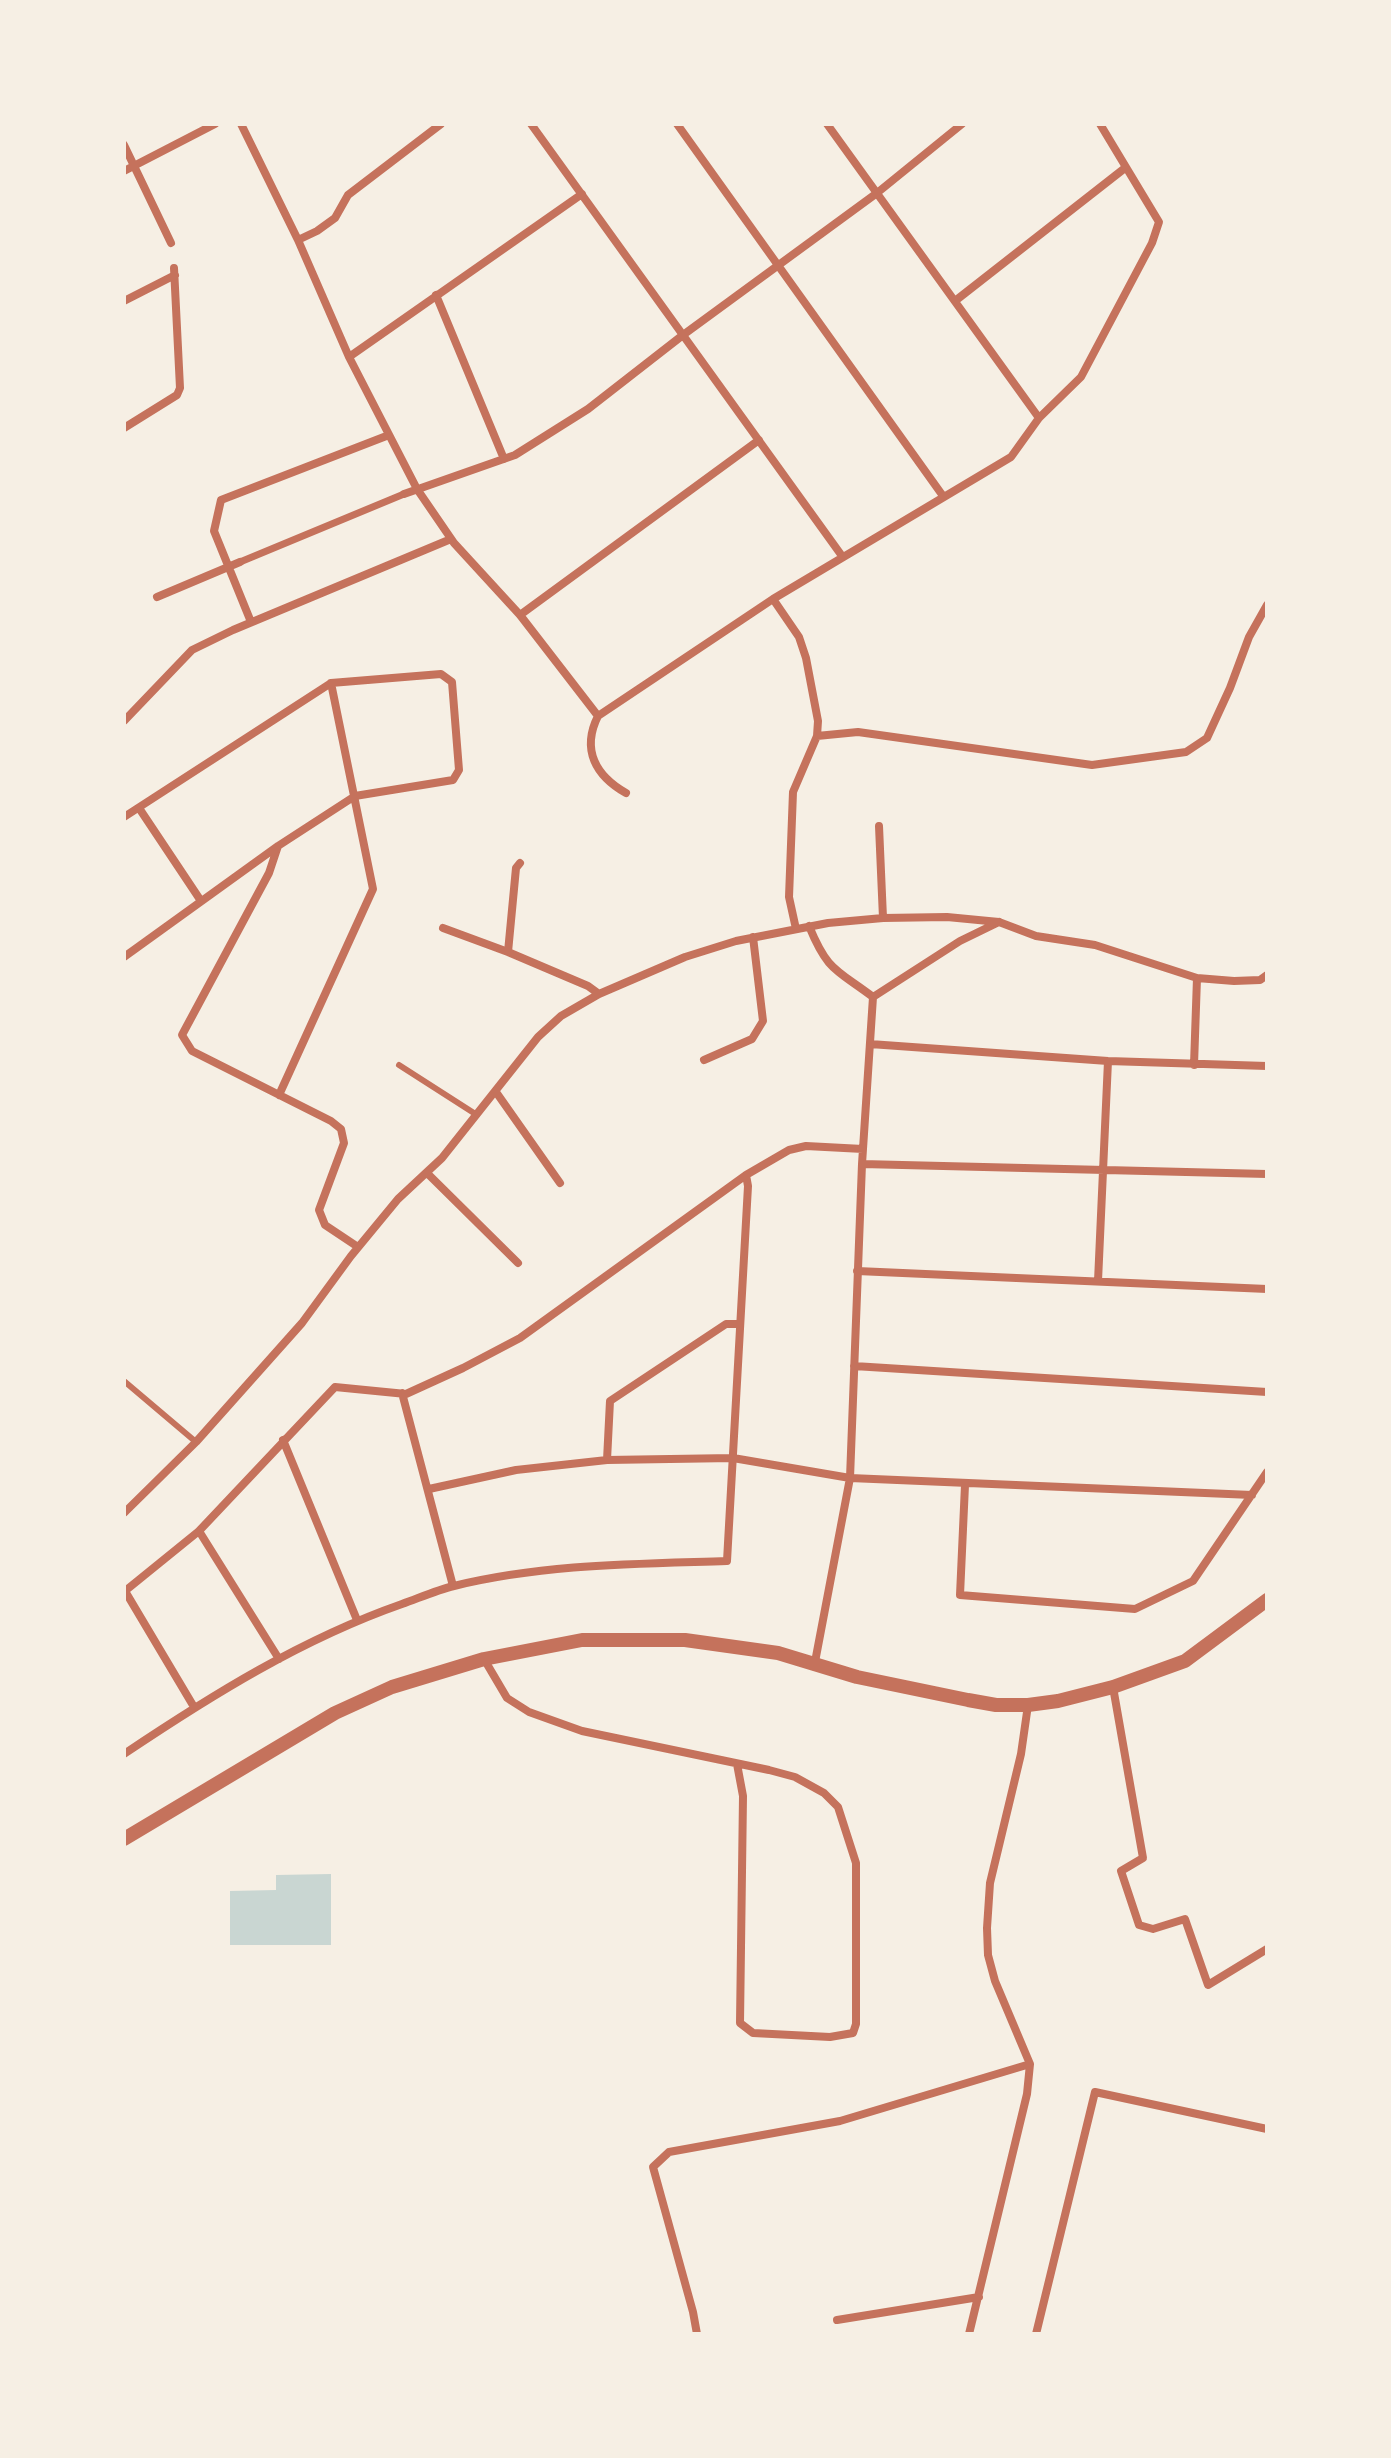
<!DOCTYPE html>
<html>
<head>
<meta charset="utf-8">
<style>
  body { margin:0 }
  #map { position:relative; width:1391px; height:2458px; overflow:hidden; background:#f6efe4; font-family:"Varela Round",sans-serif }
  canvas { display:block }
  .frame { position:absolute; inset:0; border:126px solid #f6efe4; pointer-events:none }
</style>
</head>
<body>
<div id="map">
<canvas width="1391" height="2458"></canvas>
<div class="frame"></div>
</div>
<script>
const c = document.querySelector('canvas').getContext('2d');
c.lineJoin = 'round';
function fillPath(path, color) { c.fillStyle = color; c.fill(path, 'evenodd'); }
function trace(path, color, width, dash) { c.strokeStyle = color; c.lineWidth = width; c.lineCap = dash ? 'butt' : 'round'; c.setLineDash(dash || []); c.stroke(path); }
const water = new Path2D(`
  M 331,1874 L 331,1945 L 230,1945 L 230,1891 L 276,1890 L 276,1875 Z`);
const service = new Path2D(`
  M 399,1065 L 477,1115
  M 124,1381 L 196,1442`);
const pedestrian = new Path2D(`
  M 240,562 L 404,494`);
const minor = new Path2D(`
  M 241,124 L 298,240 L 349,357 L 417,489 L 454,543 L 520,615 L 598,716
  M 531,124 L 842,556
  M 677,124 L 943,496
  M 827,124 L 1039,418
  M 124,145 L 171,243
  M 124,171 L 215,124
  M 298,240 L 317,231 L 335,218 L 348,195 L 441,124
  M 436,295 L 504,459
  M 124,301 L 175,275
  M 955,301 L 1125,168
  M 349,357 L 582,194
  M 124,428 L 177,395 L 180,388 L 174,268
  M 404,494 L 515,455 L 588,409 L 683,335 L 877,193 L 962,124
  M 157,597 L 240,562
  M 773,599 L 799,637 L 806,658 L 818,721 L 817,736 L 793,792 L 789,897 L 796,929
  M 520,615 L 759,440
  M 251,622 L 214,531 L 221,500 L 389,435
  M 124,721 L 192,650 L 233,630 L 451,539
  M 817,736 L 858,732 L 1092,765 L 1186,752 L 1207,738 L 1230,688 L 1249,637 L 1267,605
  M 626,793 C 596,776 581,750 598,716 L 773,599 L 1011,457 L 1039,418 L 1081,377 L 1152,243 L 1159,222 L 1100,124
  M 139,808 L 201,901
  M 124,817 L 331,683 L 441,674 L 452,682 L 459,770 L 453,780 L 355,796 L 278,846 L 124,957
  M 879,826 L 883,918
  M 278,846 L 269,873 L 182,1035 L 192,1051 L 331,1121 L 341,1129 L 344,1143 L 319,1210 L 325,1225 L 358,1247
  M 809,926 C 828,972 836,969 873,997
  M 443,928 L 508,952 L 588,986 L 599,994
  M 508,952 L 516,868 L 520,863
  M 870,1044 L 1108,1061 L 1267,1066
  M 704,1060 L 752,1039 L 763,1021 L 753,937
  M 1194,1065 L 1197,978
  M 496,1092 L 560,1183
  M 279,1095 L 373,889 L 331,683
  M 862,1164 L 1267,1174
  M 427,1173 L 518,1263
  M 746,1175 L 789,1150 L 806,1146 L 863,1149
  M 857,1271 L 1267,1289
  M 1098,1281 L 1108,1061
  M 854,1366 L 1267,1392
  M 402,1393 L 453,1586
  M 283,1440 L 357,1620
  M 607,1460 L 610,1401 L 726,1324 L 740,1324
  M 965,1485 L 960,1595 L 1135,1609 L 1193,1581 L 1267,1472
  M 429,1489 L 516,1470 L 607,1460 L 733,1458 L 850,1478 L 1252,1495
  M 124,1513 L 196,1442 L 302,1323 L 351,1256 L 398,1199 L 442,1158 L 538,1037 L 561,1016 L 599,994 L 685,957 L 736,941 L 828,923 L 883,918 L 947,917 L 999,922 L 1036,936 L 1095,945 L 1197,978 L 1234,981 L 1260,980 L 1267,975
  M 199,1531 L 279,1659
  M 484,1659 L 507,1698 L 529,1712 L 582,1731 L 769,1770 L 795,1777 L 824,1793 L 838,1807 L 856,1863 L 856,2024 L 853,2033 L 830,2037 L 753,2033 L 740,2023 L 743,1796 L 737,1764
  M 815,1662 L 850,1478 L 862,1164 L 873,997 L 960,941 L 999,922
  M 1113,1687 L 1143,1858 L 1121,1871 L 1139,1925 L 1153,1929 L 1185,1919 L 1208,1985 L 1267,1949
  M 124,1754 C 212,1695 302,1639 402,1604 C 419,1598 437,1590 454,1586 C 544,1564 635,1564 727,1561 L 748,1186 L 746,1175 L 520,1338 L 463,1368 L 406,1394 L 335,1387 L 199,1531 L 125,1591 L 194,1707
  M 837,2320 L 979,2297
  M 697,2334 L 693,2312 L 653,2167 L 669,2152 L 840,2121 L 1030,2064
  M 969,2334 L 1027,2094 L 1030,2064 L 995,1981 L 988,1955 L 987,1928 L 990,1883 L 1021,1754 L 1028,1705
  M 1036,2334 L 1095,2092 L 1267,2129`);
const tertiary = new Path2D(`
  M 124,1839 L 335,1713 L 392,1687 L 484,1659 L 582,1640 L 685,1640 L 778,1653 L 857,1677 L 968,1700 L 996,1705 L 1028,1705 L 1058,1701 L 1113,1687 L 1185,1661 L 1267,1600`);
fillPath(water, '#c9d6d2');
trace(service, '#c5725c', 6);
trace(pedestrian, '#c5725c', 7);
trace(minor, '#c5725c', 8);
trace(tertiary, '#c5725c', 14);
</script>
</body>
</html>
